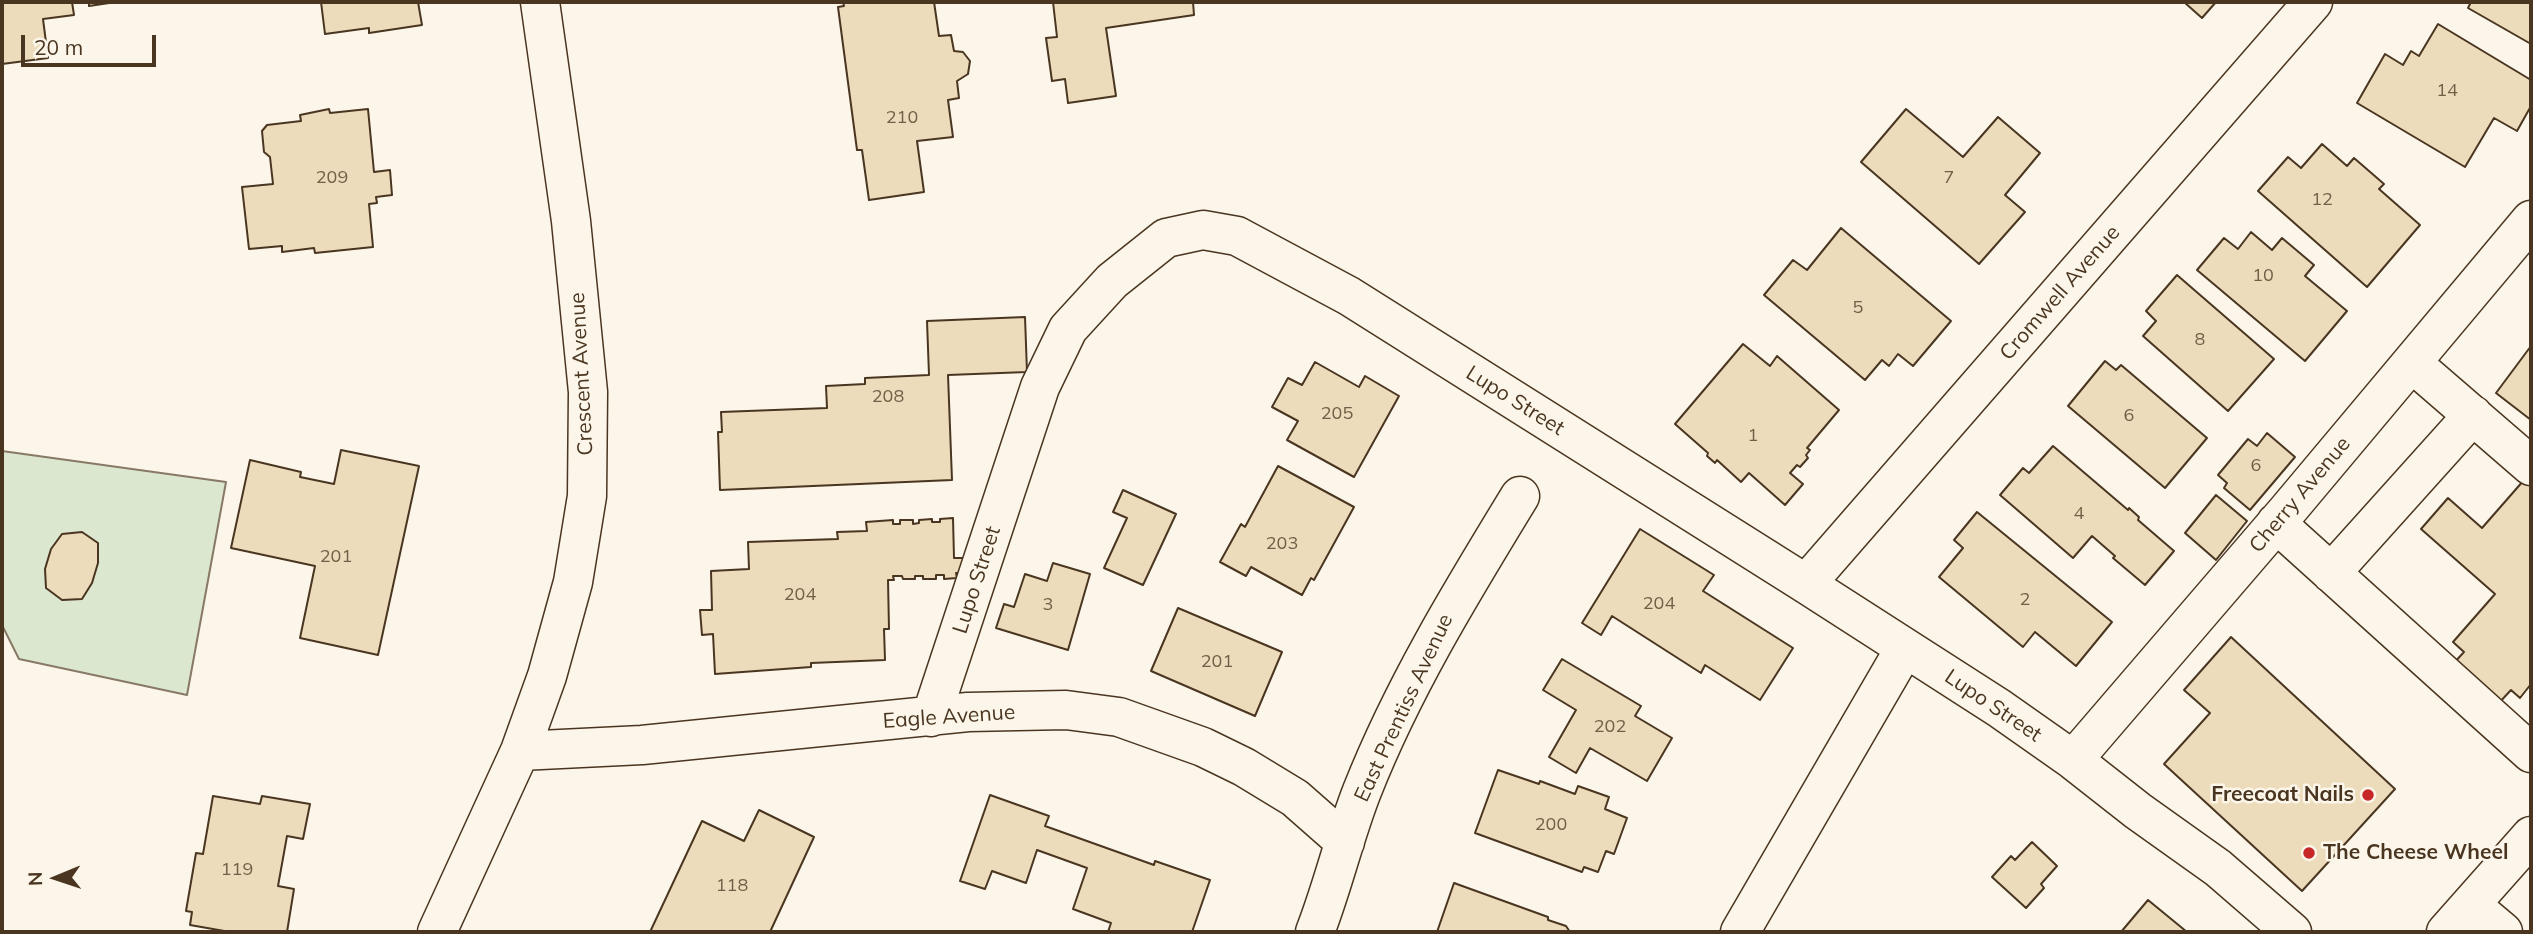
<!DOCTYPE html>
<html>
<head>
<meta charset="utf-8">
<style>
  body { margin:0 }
  #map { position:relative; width:2533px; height:934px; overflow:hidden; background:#fbf6e9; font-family:Mulish,sans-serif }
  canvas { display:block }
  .frame { position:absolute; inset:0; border:4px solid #4a3520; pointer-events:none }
  .north { position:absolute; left:21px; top:843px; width:70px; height:70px; -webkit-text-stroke:5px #fbf6e9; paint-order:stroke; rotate:268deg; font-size:19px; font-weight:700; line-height:28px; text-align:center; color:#4a3520 }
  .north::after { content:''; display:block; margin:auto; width:24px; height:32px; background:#4a3520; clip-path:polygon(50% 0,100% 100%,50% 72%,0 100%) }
  .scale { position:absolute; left:21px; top:35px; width:135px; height:32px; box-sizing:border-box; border:4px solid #4a3520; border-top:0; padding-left:9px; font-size:21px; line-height:24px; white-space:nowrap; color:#4a3520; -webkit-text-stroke:5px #fbf6e9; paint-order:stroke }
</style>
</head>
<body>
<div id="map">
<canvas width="2533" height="934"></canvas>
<div class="frame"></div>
<div class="north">N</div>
<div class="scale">20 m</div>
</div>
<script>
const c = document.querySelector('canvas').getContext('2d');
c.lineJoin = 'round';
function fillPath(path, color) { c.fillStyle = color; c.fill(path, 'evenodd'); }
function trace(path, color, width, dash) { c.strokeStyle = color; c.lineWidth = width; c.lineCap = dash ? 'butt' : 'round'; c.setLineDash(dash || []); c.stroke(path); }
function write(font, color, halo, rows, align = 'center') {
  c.font = font + ' Mulish,sans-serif'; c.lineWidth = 5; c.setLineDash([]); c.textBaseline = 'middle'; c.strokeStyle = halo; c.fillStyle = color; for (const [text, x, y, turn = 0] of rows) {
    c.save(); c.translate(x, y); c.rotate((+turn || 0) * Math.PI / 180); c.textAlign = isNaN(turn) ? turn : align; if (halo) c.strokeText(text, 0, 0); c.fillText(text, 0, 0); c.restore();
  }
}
const green = new Path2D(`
  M 2,451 L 226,482 L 187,695 L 19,659 L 2,625 Z`);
const building = new Path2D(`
  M 2,2 L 72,2 L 74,15 L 43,19 L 48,58 L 2,64 Z
  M 89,2 L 116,2 L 89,6 Z
  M 321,2 L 418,2 L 422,25 L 369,33 L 369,28 L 325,34 Z
  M 843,2 L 934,2 L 939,36 L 951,35 L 954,51 L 963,52 L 970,61 L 968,74 L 957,81 L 959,98 L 948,100 L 953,137 L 917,141 L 924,192 L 869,200 L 862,150 L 857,150 L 838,7 L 844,6 Z
  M 1053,2 L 1193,2 L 1194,15 L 1106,28 L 1116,96 L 1068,103 L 1065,79 L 1052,81 L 1046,38 L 1057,37 Z
  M 2184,2 L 2216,2 L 2202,18 Z
  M 2471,2 L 2531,2 L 2531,44 L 2468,8 Z
  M 2438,24 L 2531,80 L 2531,106 L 2517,131 L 2494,118 L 2465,167 L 2357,103 L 2385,54 L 2403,65 L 2411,51 L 2419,56 Z
  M 329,109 L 330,113 L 368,109 L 374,172 L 390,170 L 392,195 L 376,197 L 377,203 L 369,204 L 373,247 L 315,253 L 314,248 L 282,252 L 282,246 L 249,249 L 242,187 L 273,184 L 270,157 L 264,152 L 262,131 L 267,125 L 301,121 L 300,115 Z
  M 1906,109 L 1963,157 L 1998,117 L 2040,153 L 2005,195 L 2025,212 L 1979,264 L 1861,162 Z
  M 2322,144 L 2347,166 L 2354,158 L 2384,184 L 2379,189 L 2420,225 L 2367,287 L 2258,191 L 2288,157 L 2301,168 Z
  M 1841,228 L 1951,321 L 1913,366 L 1898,354 L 1889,366 L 1882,360 L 1865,380 L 1764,295 L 1793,260 L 1807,270 Z
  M 2251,232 L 2272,250 L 2282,238 L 2314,265 L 2305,276 L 2347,311 L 2305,361 L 2197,270 L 2224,238 L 2238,249 Z
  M 2177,275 L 2274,359 L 2228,411 L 2143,336 L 2156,321 L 2146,311 Z
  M 1025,317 L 1027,372 L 948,375 L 952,480 L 720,490 L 718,432 L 722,432 L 721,412 L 827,408 L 826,386 L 865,384 L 865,378 L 929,375 L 927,321 Z
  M 1743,344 L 1770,366 L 1777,356 L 1839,410 L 1807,448 L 1810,450 L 1806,455 L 1808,458 L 1800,467 L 1797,465 L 1790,473 L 1803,484 L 1785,505 L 1749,473 L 1741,482 L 1717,460 L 1715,463 L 1707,456 L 1708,453 L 1675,424 Z
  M 2531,346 L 2531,420 L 2496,393 Z
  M 2105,361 L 2116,370 L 2121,365 L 2207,438 L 2165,488 L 2068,406 Z
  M 1315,362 L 1359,387 L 1365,376 L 1399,396 L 1354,477 L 1287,440 L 1298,421 L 1272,407 L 1288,378 L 1302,385 Z
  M 2267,433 L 2295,457 L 2250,510 L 2224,488 L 2227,483 L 2218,475 L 2248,439 L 2257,446 Z
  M 2053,446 L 2128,510 L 2129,508 L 2139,517 L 2138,520 L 2174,551 L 2145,585 L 2113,558 L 2115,556 L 2092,536 L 2073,558 L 2000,495 L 2023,468 L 2029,473 Z
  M 341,450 L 419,466 L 378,655 L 300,638 L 315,566 L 231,548 L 250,460 L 301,472 L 300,477 L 334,484 Z
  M 1278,466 L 1354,507 L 1314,580 L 1311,578 L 1302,595 L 1251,567 L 1246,576 L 1220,562 L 1241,524 L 1245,527 Z
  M 2524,480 L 2531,486 L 2531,684 L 2520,698 L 2511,690 L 2498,704 L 2453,664 L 2464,652 L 2453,642 L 2495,594 L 2421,529 L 2448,498 L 2482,528 Z
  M 1123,490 L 1176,514 L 1143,585 L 1104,568 L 1127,518 L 1113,512 Z
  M 2216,495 L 2247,521 L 2216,560 L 2185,533 Z
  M 1977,512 L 2112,622 L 2076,666 L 2035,632 L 2023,647 L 1939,577 L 1963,548 L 1954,540 Z
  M 953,518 L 954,558 L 966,558 L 967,573 L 956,573 L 957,578 L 944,579 L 944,575 L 936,575 L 936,579 L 923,579 L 923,576 L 915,576 L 915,579 L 903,579 L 902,576 L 893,576 L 894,580 L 888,580 L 889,629 L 884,629 L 885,660 L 811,663 L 811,667 L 715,674 L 713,634 L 702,635 L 700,610 L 712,610 L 711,571 L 749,569 L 748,542 L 838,539 L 837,532 L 867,531 L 866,522 L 893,520 L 893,524 L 900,524 L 900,520 L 913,520 L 913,524 L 919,523 L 919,520 L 932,519 L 932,522 L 940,522 L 940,519 Z
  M 1640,529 L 1714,575 L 1703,591 L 1793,648 L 1760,700 L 1705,665 L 1701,673 L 1612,616 L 1601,635 L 1582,623 Z
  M 82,532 L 98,543 L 98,563 L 92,583 L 82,599 L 62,600 L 46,588 L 45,569 L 51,549 L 62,534 Z
  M 1053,563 L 1090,574 L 1068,650 L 996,628 L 1004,604 L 1014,607 L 1025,574 L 1047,581 Z
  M 1178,608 L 1282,652 L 1255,716 L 1151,671 Z
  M 2231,637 L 2395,789 L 2302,891 L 2164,764 L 2210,713 L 2184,690 Z
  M 1562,659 L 1641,706 L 1635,716 L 1672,738 L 1647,781 L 1590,748 L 1576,773 L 1549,757 L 1576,710 L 1543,690 Z
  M 1498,770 L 1539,784 L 1540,781 L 1575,794 L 1578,786 L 1609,797 L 1605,809 L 1627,818 L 1614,854 L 1606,851 L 1598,872 L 1584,867 L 1582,872 L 1475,833 Z
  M 990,795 L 1049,816 L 1045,826 L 1154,865 L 1155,861 L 1210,880 L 1192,932 L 1108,932 L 1111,923 L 1073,909 L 1087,868 L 1037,850 L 1026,883 L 992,871 L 985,889 L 960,881 Z
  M 213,796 L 260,804 L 262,796 L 310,804 L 303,839 L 287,836 L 278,886 L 294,889 L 287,932 L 230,932 L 190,925 L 192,912 L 186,911 L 196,853 L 203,854 Z
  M 759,810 L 814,837 L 770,932 L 650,932 L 702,821 L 744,841 Z
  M 2032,842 L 2057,866 L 2041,884 L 2044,888 L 2026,908 L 1992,877 L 2011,856 L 2015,860 Z
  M 1454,883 L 1548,917 L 1548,920 L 1566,926 L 1570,932 L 1437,932 Z
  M 2148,900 L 2187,932 L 2121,932 Z`);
const minor = new Path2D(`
  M 2412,363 L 2531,466
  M 2276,523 L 2531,753
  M 2331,573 L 2473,415
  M 1806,584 L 2313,2
  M 931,717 L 1040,387 L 1068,329 L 1112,281 L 1166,238 L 1203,230 L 1237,236 L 1349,296 L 1806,584 L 1999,708 L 2073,760 L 2138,811 L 2218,868 L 2292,932
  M 520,751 L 642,745 L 968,712 L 1066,710 L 1119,717 L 1203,747 L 1244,767 L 1295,798 L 1345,842
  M 2073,760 L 2287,511 L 2531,220
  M 2471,905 L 2503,932
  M 437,932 L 520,751 L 547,676 L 573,582 L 587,496 L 588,392 L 571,221 L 540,2
  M 1315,932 C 1333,886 1344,837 1362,791 C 1403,687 1462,591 1520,496
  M 1740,932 L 1905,648`);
const major = new Path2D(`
  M 2446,932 L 2531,836`);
const markers = [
  [2368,795,7,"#c62828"],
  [2309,853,7,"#c62828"]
];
const numberNames = [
  ["14",2447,91],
  ["210",902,118],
  ["209",332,178],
  ["7",1949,178],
  ["12",2322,200],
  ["10",2263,276],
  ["5",1858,308],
  ["8",2200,340],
  ["208",888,397],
  ["205",1337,414],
  ["6",2129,416],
  ["1",1753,436],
  ["6",2256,466],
  ["4",2079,514],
  ["203",1282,544],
  ["201",336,557],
  ["204",800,595],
  ["2",2025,600],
  ["204",1659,604],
  ["3",1048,605],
  ["201",1217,662],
  ["202",1610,727],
  ["200",1551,825],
  ["119",237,870],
  ["118",732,886]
];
const streetNames = [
  ["Cromwell Avenue",2060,293,-49],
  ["Crescent Avenue",582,374,-93],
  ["Lupo Street",1515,401,32],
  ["Cherry Avenue",2300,495,-50],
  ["Lupo Street",977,580,-72],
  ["Lupo Street",1993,706,34],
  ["East Prentiss Avenue",1404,708,-65],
  ["Eagle Avenue",949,717,-4]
];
const poiNames = [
  ["Freecoat Nails",2354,795],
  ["The Cheese Wheel",2323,853,"left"]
];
fillPath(green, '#dce7d0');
trace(green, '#887966', 2);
fillPath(building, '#ecdcbc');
trace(building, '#4a3520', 2);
trace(minor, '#4a3520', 41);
trace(major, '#4a3520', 41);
trace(minor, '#fbf6e9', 38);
trace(major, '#fbf6e9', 38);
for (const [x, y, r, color] of markers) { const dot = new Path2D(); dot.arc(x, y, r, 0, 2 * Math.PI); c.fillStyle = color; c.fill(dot); trace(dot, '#fbf6e9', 2.5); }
write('18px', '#725f47', null, numberNames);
write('21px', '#4a3520', '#fbf6e9', streetNames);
write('bold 21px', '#4a3520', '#fbf6e9', poiNames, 'right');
</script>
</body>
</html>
